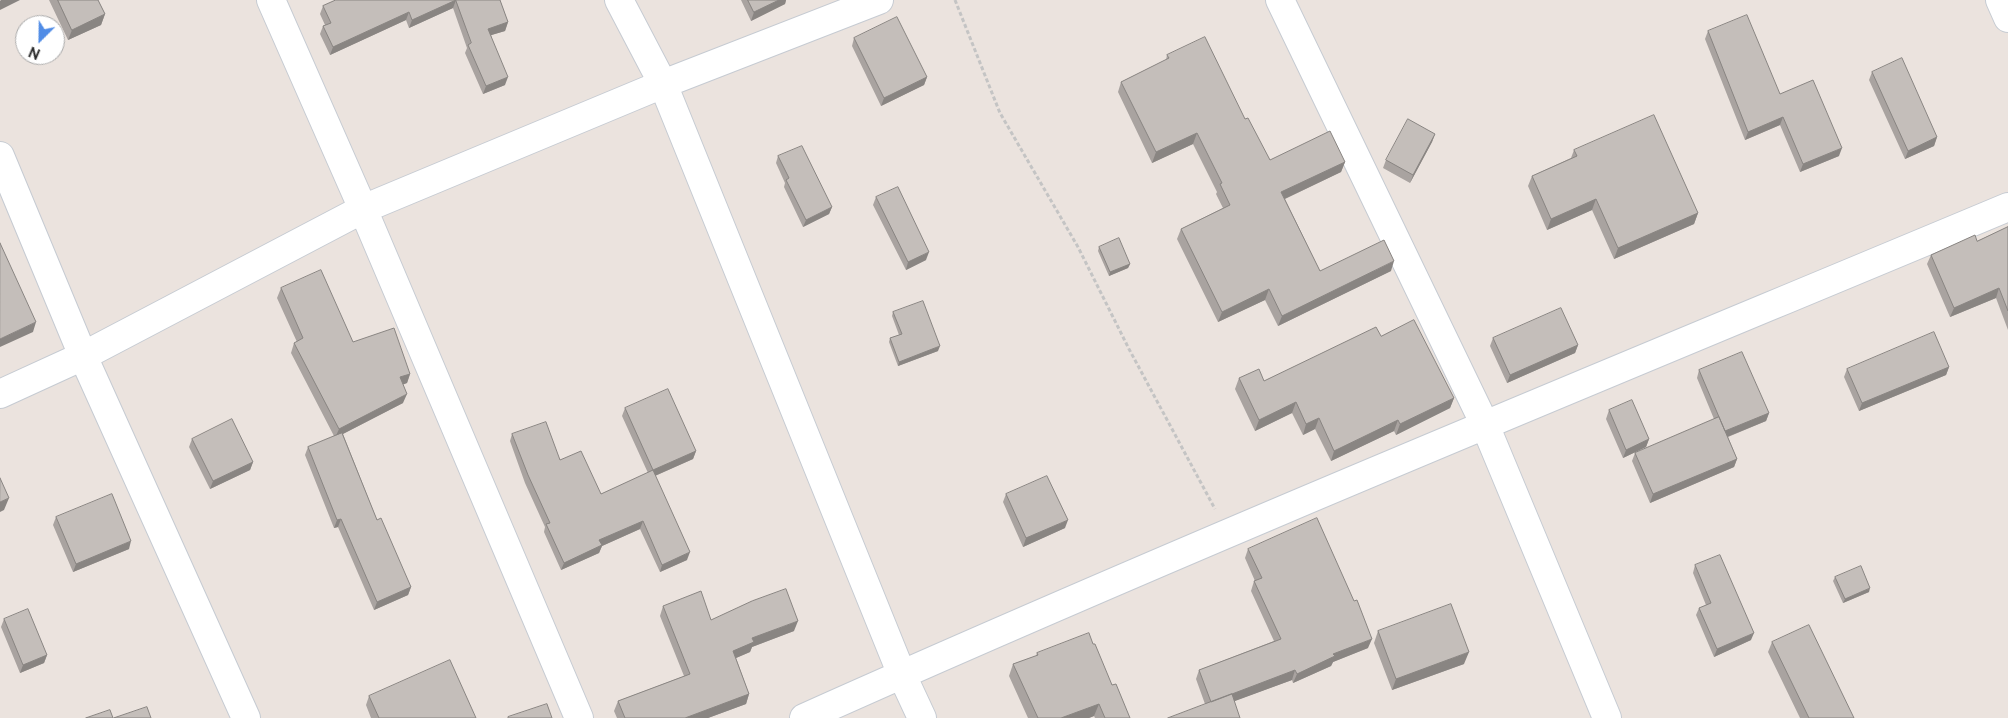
<!DOCTYPE html>
<html>
<head>
<meta charset="utf-8">
<style>
  body { margin:0 }
  #map { position:relative; width:2008px; height:718px; overflow:hidden; background:#ebe3de; font-family:Raleway,sans-serif }
  canvas { display:block }
  .north { position:absolute; left:15px; top:15px; width:50px; height:50px; box-sizing:border-box; background:#fff; border:1px solid #aaa; border-radius:50%; rotate:203deg; font-size:14px; font-weight:700; line-height:20px; text-align:center; color:#2b2b2b }
  .north::after { content:''; display:block; margin:auto; width:18px; height:22px; background:#508ce6; clip-path:polygon(50% 0,100% 100%,50% 72%,0 100%) }
</style>
</head>
<body>
<div id="map">
<canvas width="2008" height="718"></canvas>
<div class="north">N</div>
</div>
<script>
const c = document.querySelector('canvas').getContext('2d');
c.lineJoin = 'round';
function trace(path, color, width, dash) { c.strokeStyle = color; c.lineWidth = width; c.lineCap = dash ? 'butt' : 'round'; c.setLineDash(dash || []); c.stroke(path); }
function fillPath(path, color) { c.fillStyle = color; c.fill(path, 'evenodd'); }
const path = new Path2D(`
  M 955,0 L 1000,113 L 1078,247 L 1129,349 L 1215,509`);
const minor = new Path2D(`
  M 271,0 L 363,209 L 579,718
  M 619,0 L 663,84 L 902,675 L 922,718
  M 1280,0 L 1485,425 L 1607,718
  M 2000,0 L 2008,18
  M 0,156 L 83,356 L 246,718
  M 0,394 L 83,356 L 363,209 L 663,84 L 879,0
  M 804,718 C 1202,540 1606,375 2008,207`);
const wall = new Path2D(`
  M 49,0 L 98,0 L 105,14 L 101,25 L 68,40 Z
  M 336,0 L 500,0 L 508,22 L 505,31 L 491,35 L 505,85 L 483,94 L 465,53 L 467,48 L 453,8 L 409,28 L 406,20 L 330,55 L 320,34 L 323,26 L 325,25 L 320,14 L 323,6 Z
  M 741,0 L 786,0 L 785,4 L 751,21 Z
  M 1708,31 L 1780,94 L 1839,156 L 1800,172 L 1780,125 L 1745,140 L 1705,39 Z
  M 854,38 L 927,77 L 924,85 L 881,106 L 852,46 Z
  M 1167,55 L 1245,119 L 1270,160 L 1345,162 L 1341,172 L 1285,199 L 1320,271 L 1391,271 L 1278,326 L 1265,300 L 1218,322 L 1177,239 L 1181,229 L 1223,208 L 1216,194 L 1217,192 L 1193,144 L 1152,163 L 1118,92 L 1121,82 L 1166,60 Z
  M 1872,72 L 1937,137 L 1934,146 L 1905,159 L 1869,80 Z
  M 1435,134 L 1432,142 L 1410,183 L 1383,168 L 1386,160 Z
  M 1574,150 L 1698,213 L 1694,224 L 1614,259 L 1592,210 L 1547,230 L 1528,186 L 1532,176 L 1571,158 Z
  M 778,156 L 832,207 L 829,214 L 803,227 L 784,187 L 785,183 L 776,163 Z
  M 876,197 L 926,260 L 906,270 L 873,205 Z
  M 2008,227 L 2008,330 L 1996,298 L 1950,317 L 1927,264 L 1931,255 L 1977,241 Z
  M 1099,247 L 1130,264 L 1128,268 L 1109,276 L 1098,251 Z
  M 281,288 L 353,342 L 410,374 L 407,383 L 403,384 L 403,403 L 343,434 L 377,520 L 411,587 L 408,595 L 374,610 L 338,527 L 334,528 L 305,455 L 308,447 L 334,436 L 291,353 L 294,343 L 297,342 L 277,298 Z
  M 893,312 L 938,351 L 898,366 L 889,342 L 890,338 L 899,335 L 892,316 Z
  M 1381,336 L 1454,398 L 1450,408 L 1396,435 L 1394,431 L 1331,461 L 1315,429 L 1303,435 L 1292,413 L 1255,431 L 1235,389 L 1239,378 L 1264,381 Z
  M 1493,338 L 1578,345 L 1575,353 L 1507,383 L 1490,346 Z
  M 1949,367 L 1946,375 L 1859,411 L 1844,377 L 1847,369 Z
  M 1699,370 L 1769,413 L 1766,421 L 1728,437 L 1737,459 L 1734,467 L 1650,503 L 1632,461 L 1635,453 L 1714,419 L 1697,378 Z
  M 625,408 L 696,451 L 693,459 L 655,476 L 687,560 L 660,572 L 640,529 L 602,546 L 599,553 L 561,570 L 544,532 L 545,527 L 525,483 L 510,441 L 512,434 L 560,460 L 601,494 L 648,473 L 622,416 Z
  M 1609,410 L 1649,439 L 1646,447 L 1623,458 L 1606,419 Z
  M 192,439 L 253,462 L 250,470 L 210,489 L 189,447 Z
  M 1006,494 L 1065,528 L 1023,547 L 1003,502 Z
  M 56,517 L 129,549 L 73,572 L 53,525 Z
  M 1248,549 L 1368,648 L 1333,662 L 1331,666 L 1293,683 L 1292,680 L 1234,701 L 1205,704 L 1196,679 L 1199,670 L 1274,641 L 1251,591 L 1254,581 L 1255,581 L 1245,558 Z
  M 1695,565 L 1751,640 L 1714,657 L 1696,615 L 1699,608 L 1706,605 L 1693,573 Z
  M 1835,577 L 1869,592 L 1843,603 L 1833,581 Z
  M 663,606 L 711,620 L 794,631 L 752,647 L 750,652 L 736,658 L 749,694 L 746,704 L 708,718 L 617,718 L 614,711 L 618,701 L 684,676 L 660,616 Z
  M 4,619 L 47,655 L 44,663 L 20,673 L 1,627 Z
  M 1378,631 L 1464,664 L 1392,690 L 1374,643 Z
  M 1772,642 L 1854,718 L 1800,718 L 1768,652 Z
  M 1093,644 L 1112,685 L 1130,718 L 1095,718 L 1094,716 L 1089,718 L 1028,718 L 1009,676 L 1013,664 L 1036,656 L 1037,653 Z
  M 369,696 L 476,718 L 371,718 L 366,705 Z`);
const shadedWall = new Path2D(`
  M 1,0 L 20,0 L 0,10 L 0,1 Z
  M 456,0 L 453,8 L 409,28 L 412,20 Z
  M 779,0 L 786,0 L 785,4 L 751,21 L 754,12 Z
  M 409,12 L 406,20 L 330,55 L 333,47 Z
  M 105,14 L 101,25 L 68,40 L 72,30 Z
  M 508,22 L 505,31 L 485,37 L 488,29 Z
  M 508,77 L 505,85 L 483,94 L 486,86 Z
  M 927,77 L 924,85 L 881,106 L 884,98 Z
  M 1783,117 L 1780,125 L 1745,140 L 1748,132 Z
  M 1197,133 L 1193,144 L 1152,163 L 1156,152 Z
  M 1435,134 L 1432,142 L 1410,183 L 1413,175 Z
  M 1937,137 L 1934,146 L 1905,159 L 1908,151 Z
  M 1842,148 L 1839,156 L 1800,172 L 1803,164 Z
  M 1345,162 L 1341,172 L 1278,202 L 1281,192 Z
  M 1596,199 L 1592,210 L 1547,230 L 1551,219 Z
  M 832,207 L 829,214 L 803,227 L 806,220 Z
  M 1698,213 L 1694,224 L 1614,259 L 1618,248 Z
  M 929,252 L 926,260 L 906,270 L 908,262 Z
  M 1394,261 L 1391,271 L 1278,326 L 1282,316 Z
  M 1130,264 L 1128,268 L 1109,276 L 1110,272 Z
  M 1999,288 L 1996,298 L 1950,317 L 1954,308 Z
  M 1269,289 L 1265,300 L 1218,322 L 1222,312 Z
  M 36,322 L 33,332 L 0,347 L 0,339 Z
  M 1578,345 L 1575,353 L 1507,383 L 1510,375 Z
  M 940,346 L 938,351 L 898,366 L 899,362 Z
  M 1949,367 L 1946,375 L 1859,411 L 1862,403 Z
  M 410,374 L 407,383 L 397,387 L 400,377 Z
  M 407,394 L 403,403 L 335,438 L 339,429 Z
  M 1454,398 L 1450,408 L 1396,435 L 1400,424 Z
  M 1296,402 L 1292,413 L 1255,431 L 1259,420 Z
  M 1769,413 L 1766,421 L 1722,439 L 1725,431 Z
  M 1319,418 L 1315,429 L 1303,435 L 1306,424 Z
  M 1398,420 L 1394,431 L 1331,461 L 1334,451 Z
  M 1649,439 L 1646,447 L 1623,458 L 1626,450 Z
  M 696,451 L 693,459 L 650,478 L 653,470 Z
  M 1737,459 L 1734,467 L 1650,503 L 1653,494 Z
  M 253,462 L 250,470 L 210,489 L 213,481 Z
  M 9,498 L 4,510 L 0,512 L 0,502 Z
  M 341,519 L 338,527 L 334,528 L 337,520 Z
  M 1068,520 L 1065,528 L 1023,547 L 1026,538 Z
  M 643,521 L 640,529 L 602,546 L 599,553 L 561,570 L 564,563 L 599,540 Z
  M 131,541 L 129,549 L 73,572 L 76,564 Z
  M 690,552 L 687,560 L 660,572 L 662,565 Z
  M 411,587 L 408,595 L 374,610 L 377,602 Z
  M 1870,588 L 1869,592 L 1843,603 L 1845,599 Z
  M 798,621 L 794,631 L 752,647 L 750,652 L 729,661 L 733,651 L 752,638 Z
  M 1754,633 L 1751,640 L 1714,657 L 1717,649 Z
  M 1372,639 L 1368,648 L 1333,662 L 1331,666 L 1293,683 L 1297,674 L 1333,654 Z
  M 1469,652 L 1464,664 L 1392,690 L 1396,679 Z
  M 47,655 L 44,663 L 20,673 L 23,665 Z
  M 1295,670 L 1292,680 L 1208,711 L 1211,702 Z
  M 749,694 L 746,704 L 708,718 L 685,718 Z
  M 1099,704 L 1094,716 L 1089,718 L 1061,718 Z`);
const building = new Path2D(`
  M 58,0 L 98,0 L 105,14 L 72,30 Z
  M 336,0 L 456,0 L 412,20 L 409,12 L 333,47 L 323,26 L 331,23 L 323,6 Z
  M 456,0 L 500,0 L 508,22 L 488,29 L 508,77 L 486,86 L 468,45 L 471,43 Z
  M 748,0 L 779,0 L 754,12 Z
  M 1747,15 L 1780,94 L 1813,80 L 1842,148 L 1803,164 L 1783,117 L 1748,132 L 1708,31 Z
  M 897,17 L 927,77 L 884,98 L 854,38 Z
  M 1205,37 L 1245,119 L 1248,118 L 1270,160 L 1330,131 L 1345,162 L 1281,192 L 1320,271 L 1384,240 L 1394,261 L 1282,316 L 1269,289 L 1222,312 L 1181,229 L 1230,205 L 1220,184 L 1222,183 L 1197,133 L 1156,152 L 1121,82 L 1169,58 L 1167,55 Z
  M 1902,58 L 1937,137 L 1908,151 L 1872,72 Z
  M 1654,115 L 1698,213 L 1618,248 L 1596,199 L 1551,219 L 1532,176 L 1577,156 L 1574,150 Z
  M 1408,119 L 1435,134 L 1413,175 L 1386,160 Z
  M 802,146 L 832,207 L 806,220 L 786,180 L 789,178 L 778,156 Z
  M 898,187 L 929,252 L 908,262 L 876,197 Z
  M 2008,227 L 2008,311 L 1999,288 L 1954,308 L 1931,255 L 1975,235 L 1977,241 Z
  M 1119,238 L 1130,264 L 1110,272 L 1099,247 Z
  M 0,243 L 36,322 L 0,339 Z
  M 321,270 L 353,342 L 394,328 L 410,374 L 400,377 L 407,394 L 339,429 L 294,343 L 303,338 L 281,288 Z
  M 923,301 L 940,346 L 899,362 L 890,338 L 902,334 L 893,312 Z
  M 1561,308 L 1578,345 L 1510,375 L 1493,338 Z
  M 1414,320 L 1454,398 L 1400,424 L 1398,420 L 1334,451 L 1319,418 L 1306,424 L 1296,402 L 1259,420 L 1239,378 L 1259,369 L 1264,381 L 1376,327 L 1381,336 Z
  M 1934,332 L 1949,367 L 1862,403 L 1847,369 Z
  M 1742,352 L 1769,413 L 1725,431 L 1699,370 Z
  M 668,389 L 696,451 L 653,470 L 625,408 Z
  M 1632,400 L 1649,439 L 1626,450 L 1609,410 Z
  M 1719,417 L 1737,459 L 1653,494 L 1635,453 Z
  M 232,419 L 253,462 L 213,481 L 192,439 Z
  M 546,422 L 560,460 L 581,451 L 601,494 L 653,470 L 690,552 L 662,565 L 643,521 L 599,540 L 602,545 L 564,563 L 546,524 L 550,523 L 528,475 L 512,434 Z
  M 342,433 L 377,520 L 381,518 L 411,587 L 377,602 L 341,519 L 337,520 L 308,447 Z
  M 1047,476 L 1068,520 L 1026,538 L 1006,494 Z
  M 0,478 L 9,498 L 0,502 Z
  M 112,494 L 131,541 L 76,564 L 56,517 Z
  M 1317,518 L 1354,601 L 1357,600 L 1372,639 L 1333,654 L 1335,656 L 1297,674 L 1295,670 L 1211,702 L 1199,670 L 1281,639 L 1254,581 L 1262,578 L 1248,549 Z
  M 1720,555 L 1754,633 L 1717,649 L 1699,608 L 1711,603 L 1695,565 Z
  M 1861,566 L 1870,588 L 1845,599 L 1835,577 Z
  M 786,589 L 798,621 L 752,638 L 754,642 L 733,651 L 749,694 L 685,718 L 625,718 L 618,701 L 690,674 L 663,606 L 701,591 L 711,620 L 752,601 Z
  M 1451,604 L 1469,652 L 1396,679 L 1378,631 Z
  M 28,609 L 47,655 L 23,665 L 4,619 Z
  M 1809,625 L 1854,718 L 1809,718 L 1772,642 Z
  M 1089,633 L 1093,644 L 1095,644 L 1112,685 L 1116,684 L 1130,718 L 1105,718 L 1099,704 L 1061,718 L 1038,718 L 1013,664 L 1038,655 L 1037,653 Z
  M 450,660 L 476,718 L 379,718 L 369,696 Z
  M 1232,694 L 1240,718 L 1168,718 Z
  M 547,704 L 552,718 L 508,718 L 508,717 Z
  M 147,707 L 151,718 L 114,718 Z
  M 110,710 L 113,718 L 86,718 Z`);
trace(minor, '#c6cbd2', 30);
trace(path, '#c4c4c4', 3, [4, 2.5]);
trace(minor, '#fff', 28);
fillPath(wall, '#a9a3a0');
fillPath(shadedWall, '#898582');
fillPath(building, '#c4beba');
trace(building, '#898582', 1);
</script>
</body>
</html>
